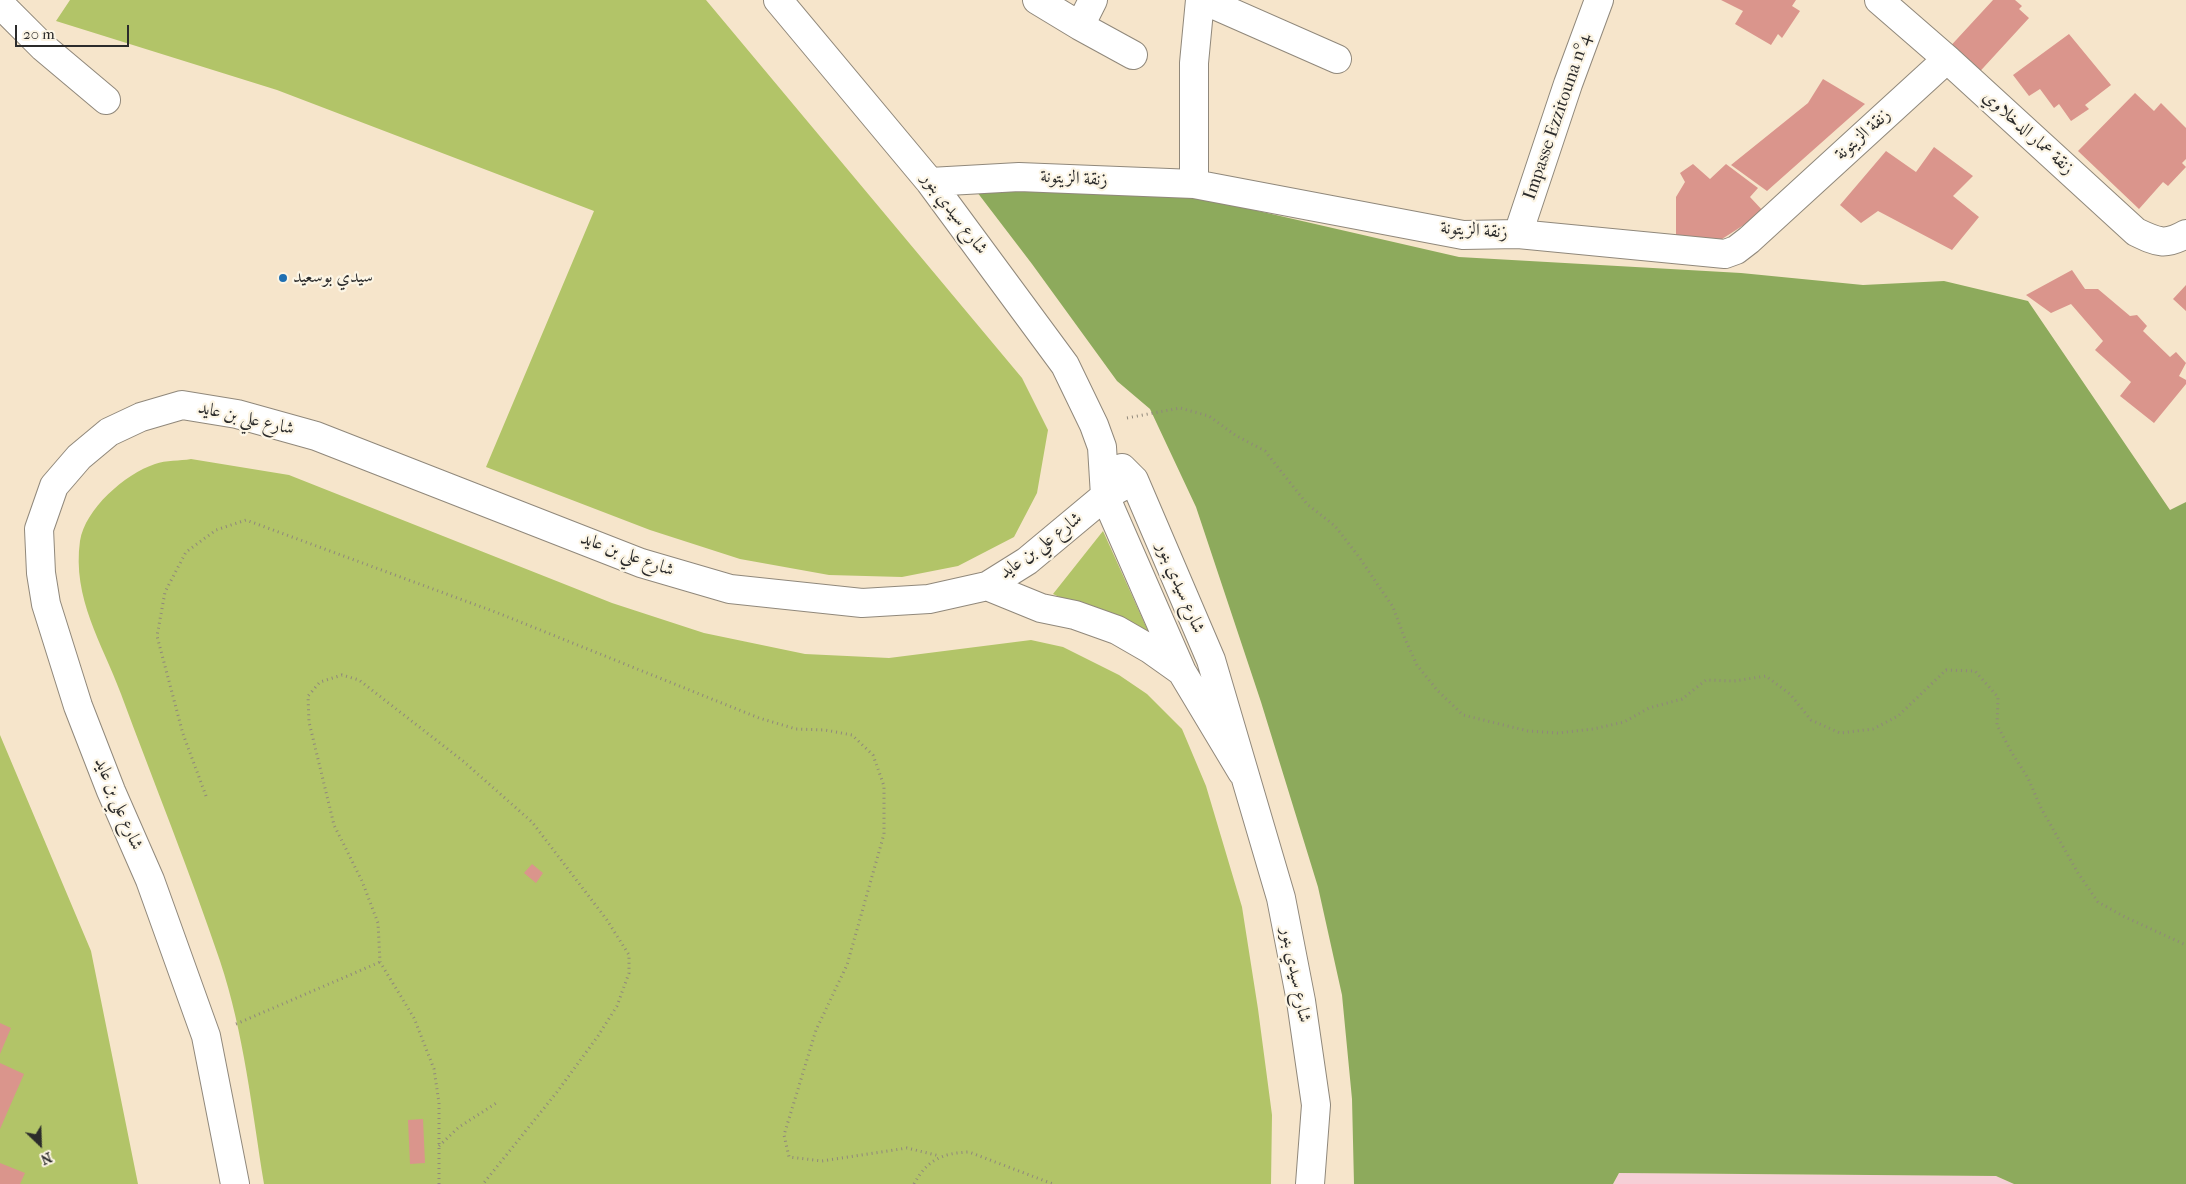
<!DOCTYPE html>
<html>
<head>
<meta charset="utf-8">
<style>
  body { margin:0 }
  #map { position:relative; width:2186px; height:1184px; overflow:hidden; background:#f6e5cb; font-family:"IM FELL French Canon",serif }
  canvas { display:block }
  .north { position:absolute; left:15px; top:1119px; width:50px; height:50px; -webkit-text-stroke:4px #fcf5e5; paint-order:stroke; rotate:156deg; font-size:14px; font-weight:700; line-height:20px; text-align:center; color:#2b2b2b }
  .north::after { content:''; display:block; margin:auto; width:18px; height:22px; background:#2b2b2b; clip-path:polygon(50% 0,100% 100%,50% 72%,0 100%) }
  .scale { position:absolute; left:15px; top:25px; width:114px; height:22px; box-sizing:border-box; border:2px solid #2b2b2b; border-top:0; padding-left:6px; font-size:15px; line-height:18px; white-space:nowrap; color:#2b2b2b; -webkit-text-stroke:4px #fcf5e5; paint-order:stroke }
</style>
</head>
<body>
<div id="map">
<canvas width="2186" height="1184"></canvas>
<div class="north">N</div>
<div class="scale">20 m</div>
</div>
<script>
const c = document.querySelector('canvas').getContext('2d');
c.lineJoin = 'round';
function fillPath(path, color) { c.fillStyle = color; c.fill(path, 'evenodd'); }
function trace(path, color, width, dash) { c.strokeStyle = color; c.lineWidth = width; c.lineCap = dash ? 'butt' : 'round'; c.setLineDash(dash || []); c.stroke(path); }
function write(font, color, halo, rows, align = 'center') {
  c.font = font + ' "IM FELL French Canon",Amiri,serif'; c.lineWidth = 4.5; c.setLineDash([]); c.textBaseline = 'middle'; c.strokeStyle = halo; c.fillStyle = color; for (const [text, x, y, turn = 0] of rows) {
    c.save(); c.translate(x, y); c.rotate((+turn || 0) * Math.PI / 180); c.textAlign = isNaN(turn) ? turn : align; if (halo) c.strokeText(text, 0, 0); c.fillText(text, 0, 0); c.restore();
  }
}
const built = new Path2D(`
  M 1619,1173 L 1996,1176 L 2014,1184 L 1613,1184 Z`);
const green = new Path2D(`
  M 70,0 L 706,0 L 1022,378 L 1048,430 L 1037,493 L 1014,537 L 958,566 L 902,577 L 829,575 L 740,559 L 650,530 L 486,467 L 594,211 L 277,90 L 56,21 Z
  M 191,459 L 289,475 L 612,603 L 704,633 L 805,654 L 889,658 L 1031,640 L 1063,647 L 1119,675 L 1147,694 L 1182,729 L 1206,786 L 1242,907 L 1258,1009 L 1272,1115 L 1271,1184 L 264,1184 C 252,1110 244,1033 220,961 C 190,872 154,783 121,694 C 102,643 72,598 80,541 C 85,509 125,474 155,464 C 166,460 180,461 191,459 Z
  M 1103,531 L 1153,642 L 1053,594 Z
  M 0,735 L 91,951 L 138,1184 L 0,1184 Z`);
const forest = new Path2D(`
  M 1001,185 L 1193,196 L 1459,257 L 1741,273 L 1863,285 L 1944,281 L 2028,301 L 2170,510 L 2186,502 L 2186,1184 L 2014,1184 L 1996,1176 L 1619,1173 L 1613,1184 L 1354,1184 L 1352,1099 L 1342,995 L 1318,887 L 1261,702 L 1196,507 L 1150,409 L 1117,381 L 1032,264 L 977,192 Z`);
const building = new Path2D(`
  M 1721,0 L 1796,0 L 1792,6 L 1800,11 L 1782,38 L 1778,34 L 1771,45 L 1735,24 L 1743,11 Z
  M 1993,0 L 2015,0 L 2022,6 L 2019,9 L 2029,18 L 1973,79 L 1945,52 Z
  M 2069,34 L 2111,85 L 2085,105 L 2089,109 L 2071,121 L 2059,104 L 2054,108 L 2040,89 L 2029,96 L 2013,75 Z
  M 1823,79 L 1865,104 L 1767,191 L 1731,165 L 1808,103 Z
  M 2135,93 L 2154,111 L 2161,103 L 2186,128 L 2186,159 L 2182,163 L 2186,167 L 2168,186 L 2163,182 L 2139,209 L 2078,151 Z
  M 1934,147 L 1973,176 L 1953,196 L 1979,217 L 1952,250 L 1878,211 L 1861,223 L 1840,205 L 1886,151 L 1916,172 Z
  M 1693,164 L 1710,179 L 1726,164 L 1758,188 L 1750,197 L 1764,212 L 1722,239 L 1676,237 L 1676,197 L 1685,182 L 1680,173 Z
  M 2072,270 L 2085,289 L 2098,289 L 2130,316 L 2137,315 L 2147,326 L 2143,331 L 2170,357 L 2176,352 L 2186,363 L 2179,376 L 2186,380 L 2186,384 L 2154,423 L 2120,396 L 2131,382 L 2095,350 L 2103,341 L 2071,304 L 2051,313 L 2026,295 Z
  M 2186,285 L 2186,311 L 2173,299 Z
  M 532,864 L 543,873 L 536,883 L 524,873 Z
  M 0,1023 L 11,1028 L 0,1054 Z
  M 0,1063 L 24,1074 L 0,1129 Z
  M 423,1119 L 425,1163 L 410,1164 L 408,1120 Z
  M 0,1163 L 25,1173 L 20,1184 L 0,1184 Z`);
const path = new Path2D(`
  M 1127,418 L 1180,408 L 1209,416 L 1235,435 L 1265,451 L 1307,504 L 1335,526 L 1359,557 L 1393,607 L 1405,639 L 1417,665 L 1437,690 L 1463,715 L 1528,731 L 1558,733 L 1593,729 L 1624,722 L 1649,708 L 1682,699 L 1706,680 L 1734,681 L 1766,676 L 1790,694 L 1811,720 L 1840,733 L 1873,729 L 1898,716 L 1946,670 L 1975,671 L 1998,697 L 1997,725 L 2012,753 L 2028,778 L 2041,808 L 2078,873 L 2098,902 L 2125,917 L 2186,945
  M 206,796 L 183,734 L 157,636 L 165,592 L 186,552 L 216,530 L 246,520 L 498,613 L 759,718 L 796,729 L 825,730 L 852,735 L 873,755 L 884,786 L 884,834 L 847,965 L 816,1030 L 784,1135 L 789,1157 L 822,1161 L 907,1148 L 940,1156
  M 236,1024 L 380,962
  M 439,1146 L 459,1127 L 498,1102
  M 439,1184 L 439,1103 L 434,1069 L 414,1018 L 380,962 L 378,923 L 362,881 L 334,825 L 309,722 L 308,696 L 320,682 L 342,675 L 359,680 L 463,761 L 532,822 L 607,920 L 629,955 L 629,973 L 617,1006 L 598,1036 L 557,1092 L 483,1184
  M 914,1184 C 927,1160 942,1153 969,1152 L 1053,1184`);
const minor = new Path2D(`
  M 778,0 L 930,182 L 1065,365 L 1094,425 L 1102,447 L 1105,496 L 1182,672 L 1242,772
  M 1037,0 L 1080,26 L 1133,55
  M 1203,0 L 1337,59
  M 1879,0 L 1947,59 L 2136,232 C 2157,242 2165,246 2186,234
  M 0,4 L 43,47 L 106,100
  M 1080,26 L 1093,0
  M 930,182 L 1019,177 L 1194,184 L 1463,235 L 1518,234 L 1725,254 L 1736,250 L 1749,240 L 1947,59
  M 1194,184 L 1194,63 L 1200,0
  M 1518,234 L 1568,84 L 1599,0
  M 1122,468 L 1134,480 L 1211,660 L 1281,898 L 1301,1001 L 1316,1105 L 1310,1184
  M 987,586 L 1041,608 L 1075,615 L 1117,630 L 1150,649 L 1181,671
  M 235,1184 L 206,1036 L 150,880 L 111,791 L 78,706 L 46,604 L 41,573 L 39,529 L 54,486 L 79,457 L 109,432 L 141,417 L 182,405 L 237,414 L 316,436 L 641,563 L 730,589 L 862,603 L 929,599 L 987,586 L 1027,561 L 1105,496 L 1134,480`);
const markers = [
  [283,278,5,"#1f6fb2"]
];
const streetNames = [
  ["Impasse Ezzitouna n°4",1558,117,-71],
  ["زنقة عمار الدخلاوي",2028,133,42],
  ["زنقة الزيتونة",1863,135,-42],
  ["زنقة الزيتونة",1074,179,3],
  ["شارع سيدي بنور",954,214,53],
  ["زنقة الزيتونة",1474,231,4],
  ["شارع علي بن عايد",246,419,13],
  ["شارع علي بن عايد",1041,546,-37],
  ["شارع علي بن عايد",627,555,20],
  ["شارع سيدي بنور",1180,588,67],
  ["شارع علي بن عايد",118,804,67],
  ["شارع سيدي بنور",1295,975,79]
];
const poiNames = [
  ["سيدي بوسعيد",293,278]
];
fillPath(built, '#f6cfd6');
fillPath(green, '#b2c468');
fillPath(forest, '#8daa5c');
fillPath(building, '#da958c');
trace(minor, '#90887b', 30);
trace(path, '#90887b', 3, [1, 4]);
trace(minor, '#fff', 28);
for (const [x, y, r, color] of markers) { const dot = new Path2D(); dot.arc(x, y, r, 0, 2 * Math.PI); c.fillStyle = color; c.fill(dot); trace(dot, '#fcf5e5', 2); }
write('18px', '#2b2b2b', '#fcf5e5', streetNames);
write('18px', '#2b2b2b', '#fcf5e5', poiNames, 'left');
</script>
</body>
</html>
